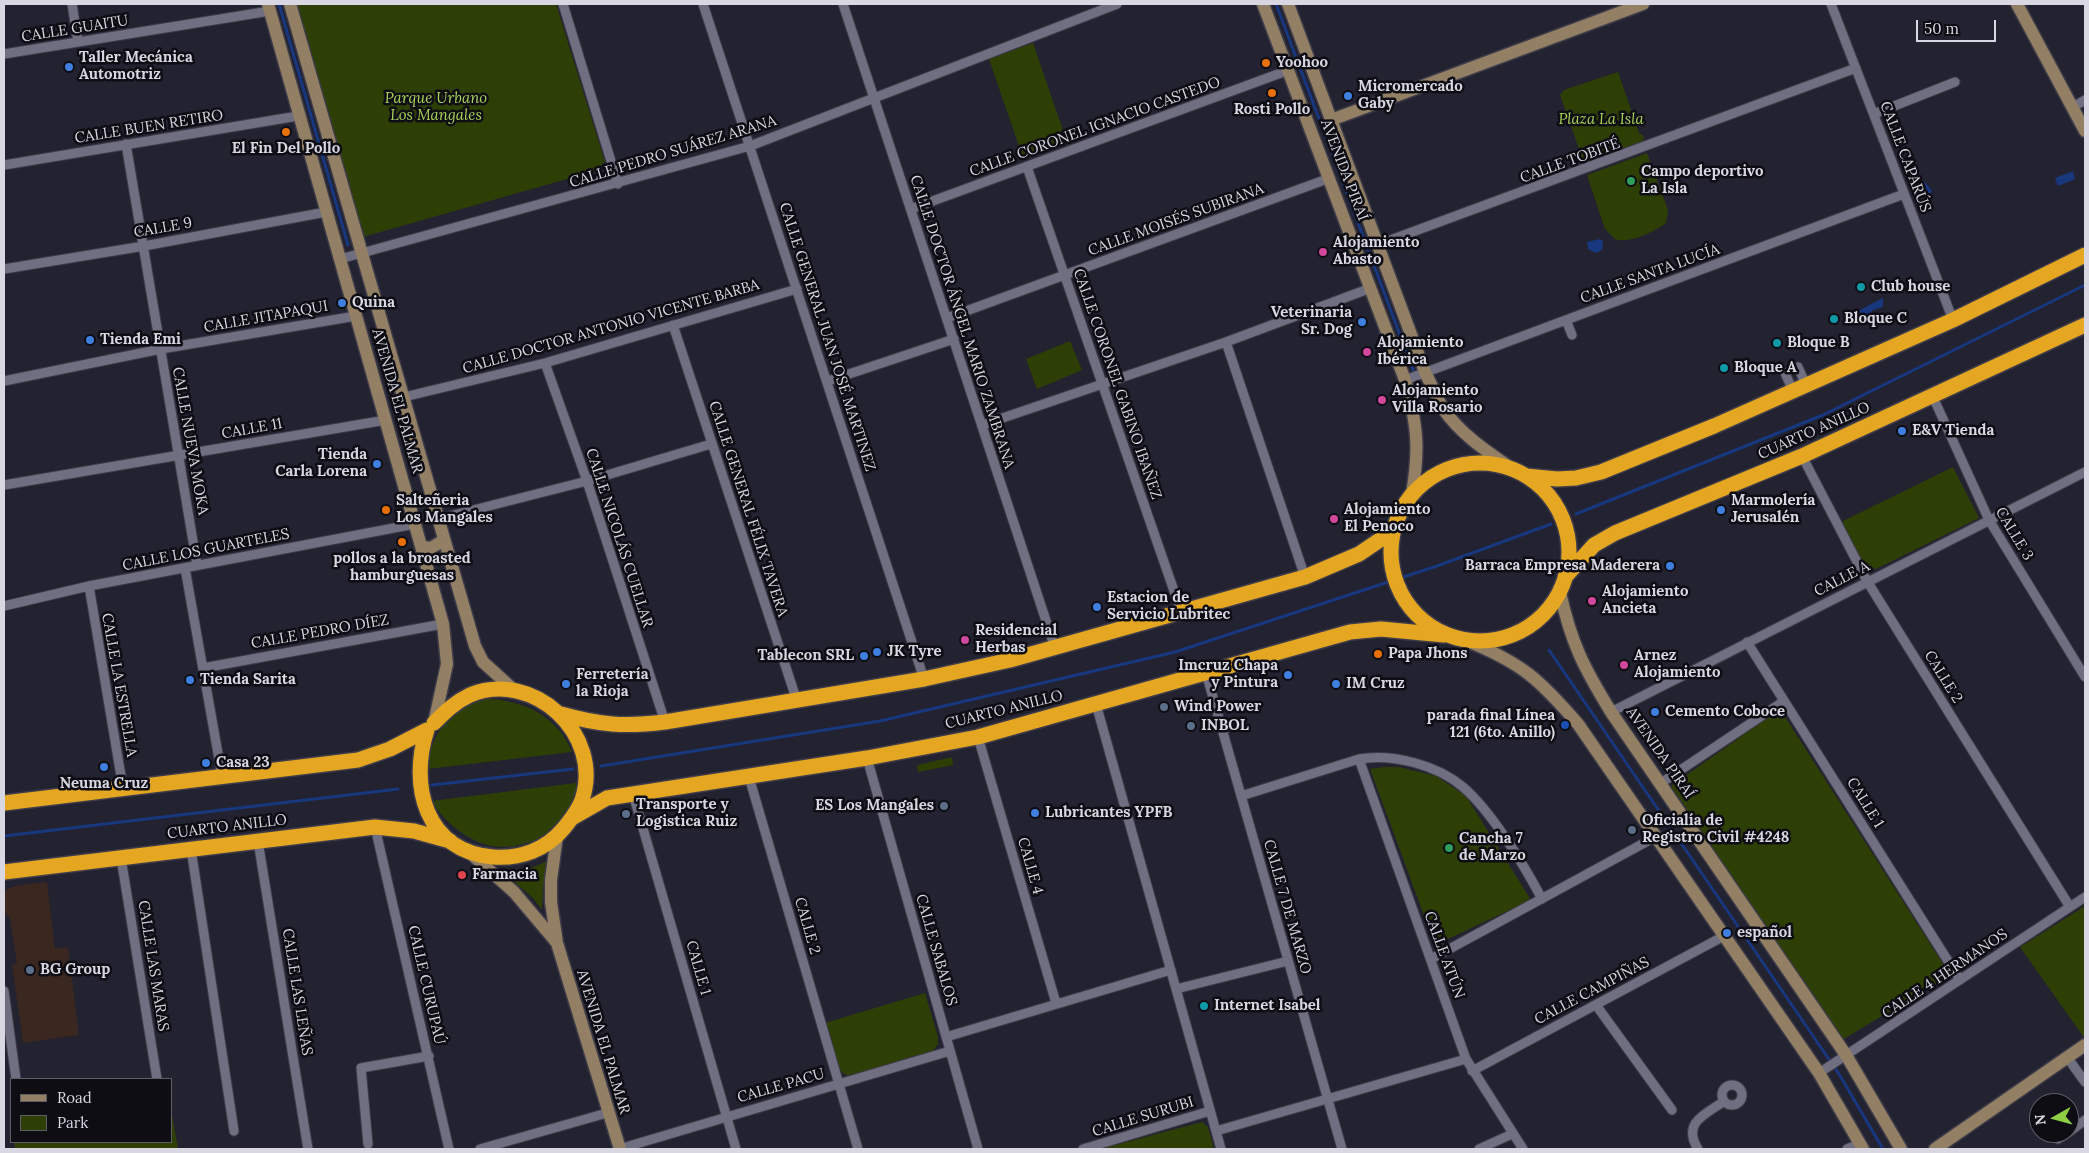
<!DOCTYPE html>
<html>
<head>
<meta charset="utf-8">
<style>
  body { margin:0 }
  #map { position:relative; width:2089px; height:1153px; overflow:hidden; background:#232231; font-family:Lora,serif }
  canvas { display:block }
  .frame { position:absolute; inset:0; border:5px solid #d8d7e2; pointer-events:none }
  .legend { position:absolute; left:10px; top:1078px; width:162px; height:65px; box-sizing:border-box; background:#0d0d13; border:1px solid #5e5e66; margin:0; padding:6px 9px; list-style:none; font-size:15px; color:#d8d7e2 }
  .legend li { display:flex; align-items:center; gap:10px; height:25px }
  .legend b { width:25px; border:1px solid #5e5e66 }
  .north { position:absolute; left:2029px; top:1093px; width:50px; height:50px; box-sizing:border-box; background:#0d0d13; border:1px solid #5e5e66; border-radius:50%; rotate:263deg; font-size:14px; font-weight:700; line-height:20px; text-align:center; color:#d8d7e2 }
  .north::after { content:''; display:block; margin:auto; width:18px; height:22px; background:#8dce45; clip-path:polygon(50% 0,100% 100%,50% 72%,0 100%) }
  .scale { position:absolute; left:1916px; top:20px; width:80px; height:22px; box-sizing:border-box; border:2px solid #d8d7e2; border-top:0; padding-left:6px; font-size:15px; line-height:18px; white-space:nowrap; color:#d8d7e2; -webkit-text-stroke:4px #0d0d13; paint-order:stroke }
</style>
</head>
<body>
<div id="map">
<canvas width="2089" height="1153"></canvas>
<div class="frame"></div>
<ul class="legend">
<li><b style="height:6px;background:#938064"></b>Road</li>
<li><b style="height:14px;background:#2e3f06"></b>Park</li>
</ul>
<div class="north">N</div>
<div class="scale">50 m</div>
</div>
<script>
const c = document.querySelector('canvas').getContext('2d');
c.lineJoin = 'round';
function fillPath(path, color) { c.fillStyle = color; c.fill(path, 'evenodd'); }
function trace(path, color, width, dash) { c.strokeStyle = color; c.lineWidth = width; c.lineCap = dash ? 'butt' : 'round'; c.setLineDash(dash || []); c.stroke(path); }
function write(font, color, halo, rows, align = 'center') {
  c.font = font + ' Lora,serif'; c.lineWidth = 5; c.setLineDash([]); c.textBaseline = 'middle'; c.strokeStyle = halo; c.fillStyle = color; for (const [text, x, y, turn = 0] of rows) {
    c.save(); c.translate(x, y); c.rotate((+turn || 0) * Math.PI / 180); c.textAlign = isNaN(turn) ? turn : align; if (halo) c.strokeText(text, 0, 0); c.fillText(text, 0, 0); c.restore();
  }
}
const commercial = new Path2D(`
  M 47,882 L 55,949 L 68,947 L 79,1035 L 23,1043 L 12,965 L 17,963 L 10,918 L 4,913 L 4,894 L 6,890 L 14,886 Z`);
const green = new Path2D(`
  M 295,4 L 556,4 L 605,162 L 595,171 L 363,237 Z
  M 1033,43 L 1067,142 L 1023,158 L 989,59 Z
  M 1618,72 L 1639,133 L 1644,136 L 1642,144 L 1584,163 L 1560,95 L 1564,90 Z
  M 1647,153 L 1668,210 L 1666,223 C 1654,232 1630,244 1615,239 L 1605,229 L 1587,175 Z
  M 1070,341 L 1082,370 L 1037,389 L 1026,359 Z
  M 1953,467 L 1979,518 L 1876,569 L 1864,567 L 1839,523 Z
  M 487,699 C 523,700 558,716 572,752 L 427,769 C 431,733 450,707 487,699 Z
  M 1780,709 L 1950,975 L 1842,1040 L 1671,786 Z
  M 952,757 L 953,765 L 918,772 L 917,765 Z
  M 1384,767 L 1399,767 L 1436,776 L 1466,796 L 1531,900 L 1435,945 L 1370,769 Z
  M 576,783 C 579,825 529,852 492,846 C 468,842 444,821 431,801 Z
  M 550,860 L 543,887 L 542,910 L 532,897 L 501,871 L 526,870 Z
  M 2085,906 L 2085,1039 L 2020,947 Z
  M 925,993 L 938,1037 L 938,1044 L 933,1051 L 848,1076 L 841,1072 L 825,1023 Z
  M 171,1109 L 178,1149 L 15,1149 L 14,1142 L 171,1142 Z
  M 1202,1122 L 1208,1127 L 1214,1149 L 1106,1149 L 1108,1147 Z`);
const water = new Path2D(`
  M 2073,171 L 2075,179 L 2058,186 L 2055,178 Z
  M 1921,181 L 1925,182 L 1932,191 L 1928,196 L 1917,193 L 1916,183 Z
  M 1600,239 L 1603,241 L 1602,250 L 1596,253 L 1588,249 L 1587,242 Z
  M 1883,298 L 1883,307 L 1873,310 L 1868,318 L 1861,318 L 1858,311 Z`);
const stream = new Path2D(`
  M 279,4 L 348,245
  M 1276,4 L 1415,375
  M 1576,514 L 1823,415 L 2085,285
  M 1549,650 L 1839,1074 L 1883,1149
  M 601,766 L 880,721 L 1175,652 L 1437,566 L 1551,524
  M 432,785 L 573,769
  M 4,836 L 398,789`);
const street = new Path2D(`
  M 72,4 L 78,42
  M 563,4 L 618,184
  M 703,4 L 924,679
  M 843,4 L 1055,648
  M 1831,4 L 1953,320
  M 4,54 L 270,11
  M 2073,107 L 2085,100
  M 1874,114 L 1955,82
  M 126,144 L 197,565
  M 4,165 L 298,116
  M 1027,167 L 1181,611
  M 911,209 L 1289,70
  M 1377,245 L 1856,68
  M 340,259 L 750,146 L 1117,4
  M 4,269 L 144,246 L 326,212
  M 947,318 L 1330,178
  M 1566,320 L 1572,335
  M 673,325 L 797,701
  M 1226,342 L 1305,577
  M 545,363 L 587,481 L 665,722
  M 1798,367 L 1806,385
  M 1785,373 L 1793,391
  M 1405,380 L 1904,194
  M 4,381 L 161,349 L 356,316
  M 828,381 L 954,339
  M 404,397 L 545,363 L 797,289
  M 1933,397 L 1989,520 L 2085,677
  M 982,425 L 1226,342 L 1371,288
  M 1802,456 L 1867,581 L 2070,907
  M 4,485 L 386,420
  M 438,519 L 587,481 L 711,444
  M 185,568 L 222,776
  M 89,586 L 123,788
  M 4,606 L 89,586 L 415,524
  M 1747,642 L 1960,980
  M 203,668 L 443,624
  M 1206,673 L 1342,1149
  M 1096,704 L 1221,1149
  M 1611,712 L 2085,472
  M 978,737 L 1056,1003
  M 867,758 L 978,1149
  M 1359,759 L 1466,1059 L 1523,1149
  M 749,777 L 858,1149
  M 1661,783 L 1784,701
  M 633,794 L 736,1149
  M 1241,796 L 1359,759 C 1392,753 1437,765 1463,787 C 1492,812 1524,865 1542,899
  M 375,827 L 449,1149
  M 258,841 L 308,1149
  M 191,849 L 234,1131
  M 121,858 L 157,1079
  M 1431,959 L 1657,836
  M 1176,989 L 1288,961
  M 4,991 L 16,1079
  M 1596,1005 L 1672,1110
  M 946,1037 L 1171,970
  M 2067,1057 L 2085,1082
  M 1472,1071 L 1724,936
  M 1819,1073 L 2085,897
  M1722 1095a10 10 0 1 1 20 0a10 10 0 1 1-20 0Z
  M 1216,1131 L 1466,1059
  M 2069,1132 L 2085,1120
  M 2058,1139 L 2067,1133
  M 368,1144 L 361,1068 L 429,1056
  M 480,1149 L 607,1113
  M 619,1149 L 950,1051
  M 1083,1149 L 1210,1111
  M 1479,1149 L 1512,1134
  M 1698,1149 C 1682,1123 1704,1115 1723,1102
  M 1847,1149 L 1859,1144`);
const secondary = new Path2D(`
  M 268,4 L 443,624 L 447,664 L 434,723
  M 290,4 L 475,646 L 483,662 L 515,691
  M 1263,4 L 1405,380 C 1417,424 1420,448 1412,493
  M 1288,4 L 1425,372 C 1431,384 1436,396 1442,407 C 1459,433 1486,451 1511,468
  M 2017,4 L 2085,131
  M 1331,120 L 1643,4
  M 422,547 L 431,548 L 444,540
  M 1560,592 C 1571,643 1584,668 1611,712 L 1846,1055 L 1901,1149
  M 1467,641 C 1522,663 1540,680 1578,724 L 1819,1073 L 1863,1149
  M 557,836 L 551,880 L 551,902 L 557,943 L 620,1149
  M 469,852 L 514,892 L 557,943
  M 1935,1149 L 2085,1045`);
const highway = new Path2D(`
  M1391 552a89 89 0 1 1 178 0a89 89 0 1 1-178 0Z
  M 1526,476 L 1557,479 L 1576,478 L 1601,472 L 1714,426 L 1953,320 L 2085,255
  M 1565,577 L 1594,545 L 1615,533 L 1802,456 L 2085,325
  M 561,714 C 600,725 624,727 665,722 L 924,679 L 1010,660 L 1305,577 L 1359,554 L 1393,531
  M 427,730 C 409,785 425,851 493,857 C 520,859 546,850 564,828 C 571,819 578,811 582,800 C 604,734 533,669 470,695 C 455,702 445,712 434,723
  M 4,803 L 358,760 L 390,749 L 427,730
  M 572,818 L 607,798 L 867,758 L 978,737 L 1350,632 L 1381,629 L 1444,635
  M 4,872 L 375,827 L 414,831 L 450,841`);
const markers = [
  [1266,63,5,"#e8710a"],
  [69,67,5,"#3f7fe0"],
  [1272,93,5,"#e8710a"],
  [1348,96,5,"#3f7fe0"],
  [286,132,5,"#e8710a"],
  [1631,181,5,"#2e9e5b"],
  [1323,252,5,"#d1479c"],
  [1861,287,5,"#0f9aa8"],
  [342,303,5,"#3f7fe0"],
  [1834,319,5,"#0f9aa8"],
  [1362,322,5,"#3f7fe0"],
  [90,340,5,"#3f7fe0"],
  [1777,343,5,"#0f9aa8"],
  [1367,352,5,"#d1479c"],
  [1724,368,5,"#0f9aa8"],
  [1382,400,5,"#d1479c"],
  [1902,431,5,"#3f7fe0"],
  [377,464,5,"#3f7fe0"],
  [386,510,5,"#e8710a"],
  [1721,510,5,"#3f7fe0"],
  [1334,519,5,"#d1479c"],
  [402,542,5,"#e8710a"],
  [1670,566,5,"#3f7fe0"],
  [1592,601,5,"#d1479c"],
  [1097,607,5,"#3f7fe0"],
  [965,640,5,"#d1479c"],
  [877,652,5,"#3f7fe0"],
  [1378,654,5,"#e8710a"],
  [864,656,5,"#3f7fe0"],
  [1624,665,5,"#d1479c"],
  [1288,675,5,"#3f7fe0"],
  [190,680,5,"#3f7fe0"],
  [566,684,5,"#3f7fe0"],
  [1336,684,5,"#3f7fe0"],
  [1164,707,5,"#5c6f8a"],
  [1655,712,5,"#3f7fe0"],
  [1565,725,5,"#1a4fb4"],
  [1191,726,5,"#5c6f8a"],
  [206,763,5,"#3f7fe0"],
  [104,767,5,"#3f7fe0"],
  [944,806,5,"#5c6f8a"],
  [1035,813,5,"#3f7fe0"],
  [626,814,5,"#5c6f8a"],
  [1632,830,5,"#5c6f8a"],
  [1449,848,5,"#2e9e5b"],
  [462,875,5,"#e0444e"],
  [1727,933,5,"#3f7fe0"],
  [30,970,5,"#5c6f8a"],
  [1204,1006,5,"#0f9aa8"]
];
const streetNames = [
  ["CALLE GUAITU",75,29,-9],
  ["CALLE BUEN RETIRO",149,127,-9],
  ["CALLE CORONEL IGNACIO CASTEDO",1095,127,-20],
  ["CALLE PEDRO SUÁREZ ARANA",673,152,-17],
  ["CALLE CAPARÚS",1905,157,69],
  ["CALLE TOBITÉ",1570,161,-20],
  ["AVENIDA PIRAÍ",1344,170,69],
  ["CALLE MOISÉS SUBIRANA",1176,220,-20],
  ["CALLE 9",163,228,-10],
  ["CALLE SANTA LUCÍA",1650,274,-20],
  ["CALLE JITAPAQUI",266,317,-10],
  ["CALLE DOCTOR ÁNGEL MARIO ZAMBRANA",962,322,72],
  ["CALLE DOCTOR ANTONIO VICENTE BARBA",611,327,-16],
  ["CALLE GENERAL JUAN JOSÉ MARTINEZ",827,337,72],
  ["CALLE CORONEL GABINO IBAÑEZ",1117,384,71],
  ["AVENIDA EL PALMAR",397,401,74],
  ["CALLE 11",252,429,-10],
  ["CUARTO ANILLO",1814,431,-24],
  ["CALLE NUEVA MOKA",190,441,80],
  ["CALLE GENERAL FÉLIX TAVERA",748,509,72],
  ["CALLE 3",2014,534,59],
  ["CALLE NICOLÁS CUELLAR",619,538,72],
  ["CALLE LOS GUARTELES",206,550,-11],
  ["CALLE A",1842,579,-27],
  ["CALLE PEDRO DÍEZ",320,632,-10],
  ["CALLE 2",1943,677,58],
  ["CALLE LA ESTRELLA",119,685,80],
  ["CUARTO ANILLO",1004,710,-14],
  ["AVENIDA PIRAÍ",1660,753,55],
  ["CALLE 1",1865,803,58],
  ["CUARTO ANILLO",227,827,-7],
  ["CALLE 4",1030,866,74],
  ["CALLE 7 DE MARZO",1287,907,74],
  ["CALLE 2",807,926,74],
  ["CALLE SABALOS",936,950,74],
  ["CALLE ATÚN",1444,955,70],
  ["CALLE LAS MARAS",153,966,81],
  ["CALLE 1",698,968,74],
  ["CALLE 4 HERMANOS",1945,974,-34],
  ["CALLE CURUPAÚ",426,985,77],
  ["CALLE CAMPIÑAS",1592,991,-28],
  ["CALLE LAS LEÑAS",297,992,81],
  ["AVENIDA EL PALMAR",603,1042,73],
  ["CALLE PACU",781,1086,-16],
  ["CALLE SURUBI",1143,1117,-17]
];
const poiNames = [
  ["Taller Mecánica",79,58],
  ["Automotriz",79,75],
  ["Yoohoo",1276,63],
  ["Micromercado",1358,87],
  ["Gaby",1358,104],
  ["Rosti Pollo",1272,110,"center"],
  ["El Fin Del Pollo",286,149,"center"],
  ["Campo deportivo",1641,172],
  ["La Isla",1641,189],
  ["Alojamiento",1333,243],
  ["Abasto",1333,260],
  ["Club house",1871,287],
  ["Quina",352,303],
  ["Veterinaria",1352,313,"right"],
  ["Sr. Dog",1352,330,"right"],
  ["Bloque C",1844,319],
  ["Tienda Emi",100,340],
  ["Alojamiento",1377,343],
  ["Ibérica",1377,360],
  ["Bloque B",1787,343],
  ["Bloque A",1734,368],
  ["Alojamiento",1392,391],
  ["Villa Rosario",1392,408],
  ["E&V Tienda",1912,431],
  ["Tienda",367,455,"right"],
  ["Carla Lorena",367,472,"right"],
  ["Salteñeria",396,501],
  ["Los Mangales",396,518],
  ["Marmolería",1731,501],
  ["Jerusalén",1731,518],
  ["Alojamiento",1344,510],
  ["El Penoco",1344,527],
  ["pollos a la broasted",402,559,"center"],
  ["hamburguesas",402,576,"center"],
  ["Barraca Empresa Maderera",1660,566,"right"],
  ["Alojamiento",1602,592],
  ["Ancieta",1602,609],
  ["Estacion de",1107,598],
  ["Servicio Lubritec",1107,615],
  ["Residencial",975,631],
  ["Herbas",975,648],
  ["JK Tyre",887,652],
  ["Papa Jhons",1388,654],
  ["Tablecon SRL",854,656,"right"],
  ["Arnez",1634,656],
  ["Alojamiento",1634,673],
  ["Imcruz Chapa",1278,666,"right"],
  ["y Pintura",1278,683,"right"],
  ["Ferretería",576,675],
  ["la Rioja",576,692],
  ["Tienda Sarita",200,680],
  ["IM Cruz",1346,684],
  ["Wind Power",1174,707],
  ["Cemento Coboce",1665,712],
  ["parada final Línea",1555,716,"right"],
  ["121 (6to. Anillo)",1555,733,"right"],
  ["INBOL",1201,726],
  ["Casa 23",216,763],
  ["Neuma Cruz",104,784,"center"],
  ["Transporte y",636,805],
  ["Logistica Ruiz",636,822],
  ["ES Los Mangales",934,806,"right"],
  ["Lubricantes YPFB",1045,813],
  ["Oficialía de",1642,821],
  ["Registro Civil #4248",1642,838],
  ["Cancha 7",1459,839],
  ["de Marzo",1459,856],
  ["Farmacia",472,875],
  ["español",1737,933],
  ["BG Group",40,970],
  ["Internet Isabel",1214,1006]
];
const parkNames = [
  ["Parque Urbano",436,99],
  ["Los Mangales",436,116],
  ["Plaza La Isla",1601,120]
];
fillPath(commercial, '#392720');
fillPath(green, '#2e3f06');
fillPath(water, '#17377f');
trace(stream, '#17377f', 3);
trace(street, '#3e3c49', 11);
trace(secondary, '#3e3c49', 15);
trace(highway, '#3e3c49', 18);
trace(street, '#706f81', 9);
trace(secondary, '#938064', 12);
trace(highway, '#e5a621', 15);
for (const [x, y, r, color] of markers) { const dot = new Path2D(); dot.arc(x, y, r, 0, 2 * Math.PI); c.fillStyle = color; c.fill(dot); trace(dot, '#0d0d13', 2); }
write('15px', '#d8d7e2', '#0d0d13', streetNames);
write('bold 15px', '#d8d7e2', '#0d0d13', poiNames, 'left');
write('italic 15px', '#aad459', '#0d0d13', parkNames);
</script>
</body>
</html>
